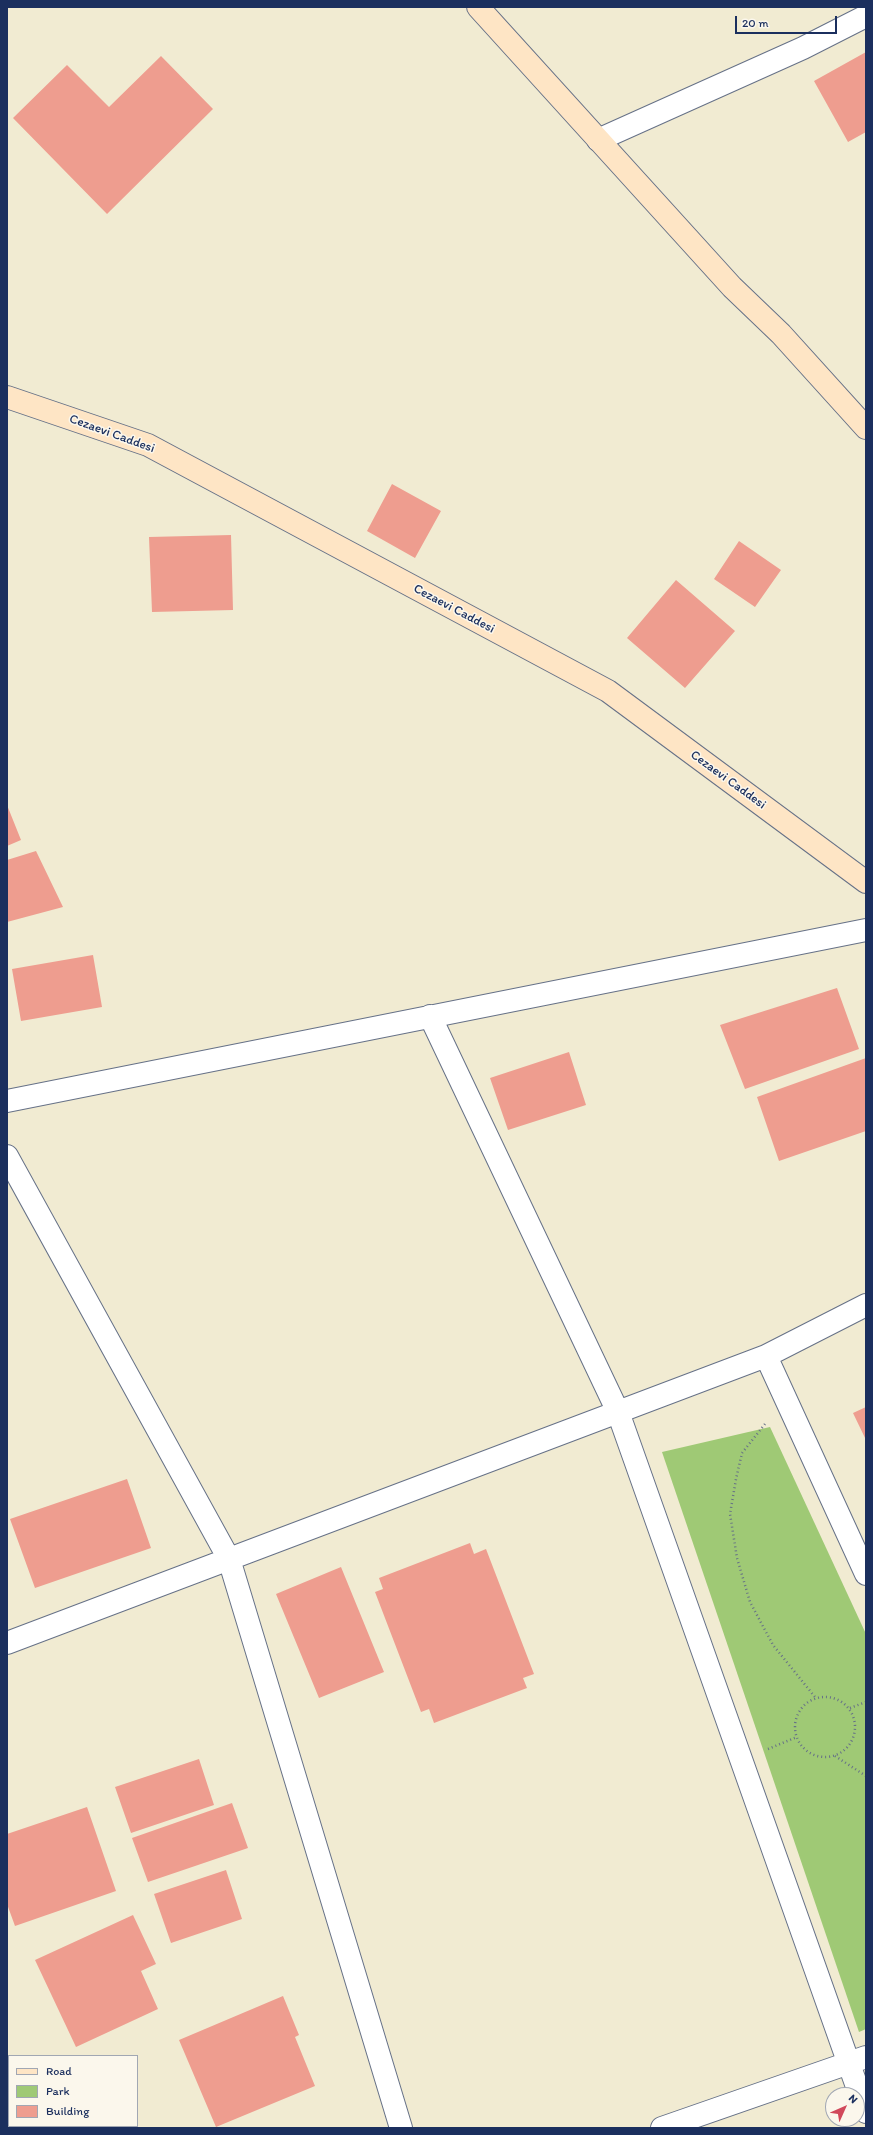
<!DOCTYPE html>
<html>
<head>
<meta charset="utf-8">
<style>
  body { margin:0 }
  #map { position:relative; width:873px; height:2135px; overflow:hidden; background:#f1ebd2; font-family:Itim,sans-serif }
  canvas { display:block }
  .frame { position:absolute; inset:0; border:8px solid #1b2f5e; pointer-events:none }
  .legend { position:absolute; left:8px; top:2055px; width:130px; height:72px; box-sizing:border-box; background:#fbf7ec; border:1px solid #a1a7b3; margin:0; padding:5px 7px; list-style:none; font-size:12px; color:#1b2f5e }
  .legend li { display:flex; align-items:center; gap:8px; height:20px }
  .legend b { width:20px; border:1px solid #a1a7b3 }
  .north { position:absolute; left:825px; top:2087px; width:40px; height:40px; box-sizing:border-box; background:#fbf7ec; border:1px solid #a1a7b3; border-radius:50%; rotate:45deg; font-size:11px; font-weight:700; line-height:16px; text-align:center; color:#1b2f5e }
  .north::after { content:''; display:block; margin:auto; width:14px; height:18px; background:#d1495b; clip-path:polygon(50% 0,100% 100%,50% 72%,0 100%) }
  .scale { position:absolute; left:735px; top:16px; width:102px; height:18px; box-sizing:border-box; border:2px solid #1b2f5e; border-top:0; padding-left:5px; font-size:12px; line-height:14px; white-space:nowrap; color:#1b2f5e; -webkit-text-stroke:3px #fbf7ec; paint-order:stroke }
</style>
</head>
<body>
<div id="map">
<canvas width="873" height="2135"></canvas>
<div class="frame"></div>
<ul class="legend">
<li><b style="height:5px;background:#fee5c5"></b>Road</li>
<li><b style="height:11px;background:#9fc975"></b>Park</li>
<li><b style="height:11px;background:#ee9d8f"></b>Building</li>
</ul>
<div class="north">N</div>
<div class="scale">20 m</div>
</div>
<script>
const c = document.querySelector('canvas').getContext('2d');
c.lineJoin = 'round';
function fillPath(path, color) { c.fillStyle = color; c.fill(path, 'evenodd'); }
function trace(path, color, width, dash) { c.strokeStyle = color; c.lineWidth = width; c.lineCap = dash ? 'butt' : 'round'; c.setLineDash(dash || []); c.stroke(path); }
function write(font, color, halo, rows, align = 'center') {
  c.font = font + ' Itim,sans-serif'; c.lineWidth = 3; c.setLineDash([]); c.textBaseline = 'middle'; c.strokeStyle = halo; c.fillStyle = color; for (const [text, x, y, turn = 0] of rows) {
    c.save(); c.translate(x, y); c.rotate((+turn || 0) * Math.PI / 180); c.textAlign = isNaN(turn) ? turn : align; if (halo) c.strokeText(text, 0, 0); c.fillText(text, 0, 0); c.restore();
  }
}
const green = new Path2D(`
  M 770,1427 L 866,1634 L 866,2029 L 859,2032 L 662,1452 Z`);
const building = new Path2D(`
  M 866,52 L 866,132 L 848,142 L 814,81 Z
  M 161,56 L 213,109 L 107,214 L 13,118 L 67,65 L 109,107 Z
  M 392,484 L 441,511 L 415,558 L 367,531 Z
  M 231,535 L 233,610 L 152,612 L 149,537 Z
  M 739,541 L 781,570 L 755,607 L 714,579 Z
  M 676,580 L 735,631 L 685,688 L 627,638 Z
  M 7,805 L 21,840 L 7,846 Z
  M 36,851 L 63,907 L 7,922 L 7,860 Z
  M 93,955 L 102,1007 L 21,1021 L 12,969 Z
  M 837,988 L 859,1049 L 745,1089 L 720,1025 Z
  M 569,1052 L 586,1105 L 508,1130 L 490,1078 Z
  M 866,1058 L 866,1131 L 779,1161 L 757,1097 Z
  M 866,1407 L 866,1440 L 853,1413 Z
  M 127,1479 L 151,1548 L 35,1588 L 10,1519 Z
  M 470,1543 L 474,1554 L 486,1549 L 534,1674 L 523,1678 L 527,1688 L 434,1723 L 429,1709 L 421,1712 L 375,1592 L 383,1589 L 379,1578 Z
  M 341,1567 L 384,1672 L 319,1698 L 276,1594 Z
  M 199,1759 L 214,1805 L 131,1833 L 115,1787 Z
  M 232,1803 L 248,1848 L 148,1882 L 132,1838 Z
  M 87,1807 L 116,1891 L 15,1926 L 7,1904 L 7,1834 Z
  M 226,1870 L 242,1919 L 171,1943 L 154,1894 Z
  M 133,1915 L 156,1964 L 141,1971 L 158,2009 L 76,2047 L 35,1960 Z
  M 283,1996 L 299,2035 L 295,2037 L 315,2086 L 216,2127 L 179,2040 Z`);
const path = new Path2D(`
  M 765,1424 L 742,1453 L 736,1479 L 730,1514 L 737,1558 L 750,1602 L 773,1645 L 815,1697
  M795 1727a30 30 0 1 1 60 0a30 30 0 1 1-60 0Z
  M 850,1708 L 866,1702
  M 768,1749 L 797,1737
  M 835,1756 L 866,1776`);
const street = new Path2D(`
  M 598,140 L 803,48 L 866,16
  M 430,1016 L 618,1412 L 866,2112
  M 7,1101 L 866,930
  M 7,1156 L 229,1559 L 401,2128
  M 766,1356 L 866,1574
  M 7,1643 L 766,1356 L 866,1305
  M 7,2101 L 9,2106
  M 16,2126 L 17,2128
  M 662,2128 L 866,2057`);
const secondary = new Path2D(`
  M 478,7 L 732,287 L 781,334 L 866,428
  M 7,397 L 148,445 L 608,691 L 866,882`);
const streetNames = [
  ["Cezaevi Caddesi",112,434,20],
  ["Cezaevi Caddesi",454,609,28],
  ["Cezaevi Caddesi",728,780,36]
];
fillPath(green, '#9fc975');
fillPath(building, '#ee9d8f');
trace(street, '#667187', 24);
trace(secondary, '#667187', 24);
trace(path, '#667187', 2.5, [1, 3]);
trace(street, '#fff', 22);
trace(secondary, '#fee5c5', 22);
write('13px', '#1b2f5e', '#fbf7ec', streetNames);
</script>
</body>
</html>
